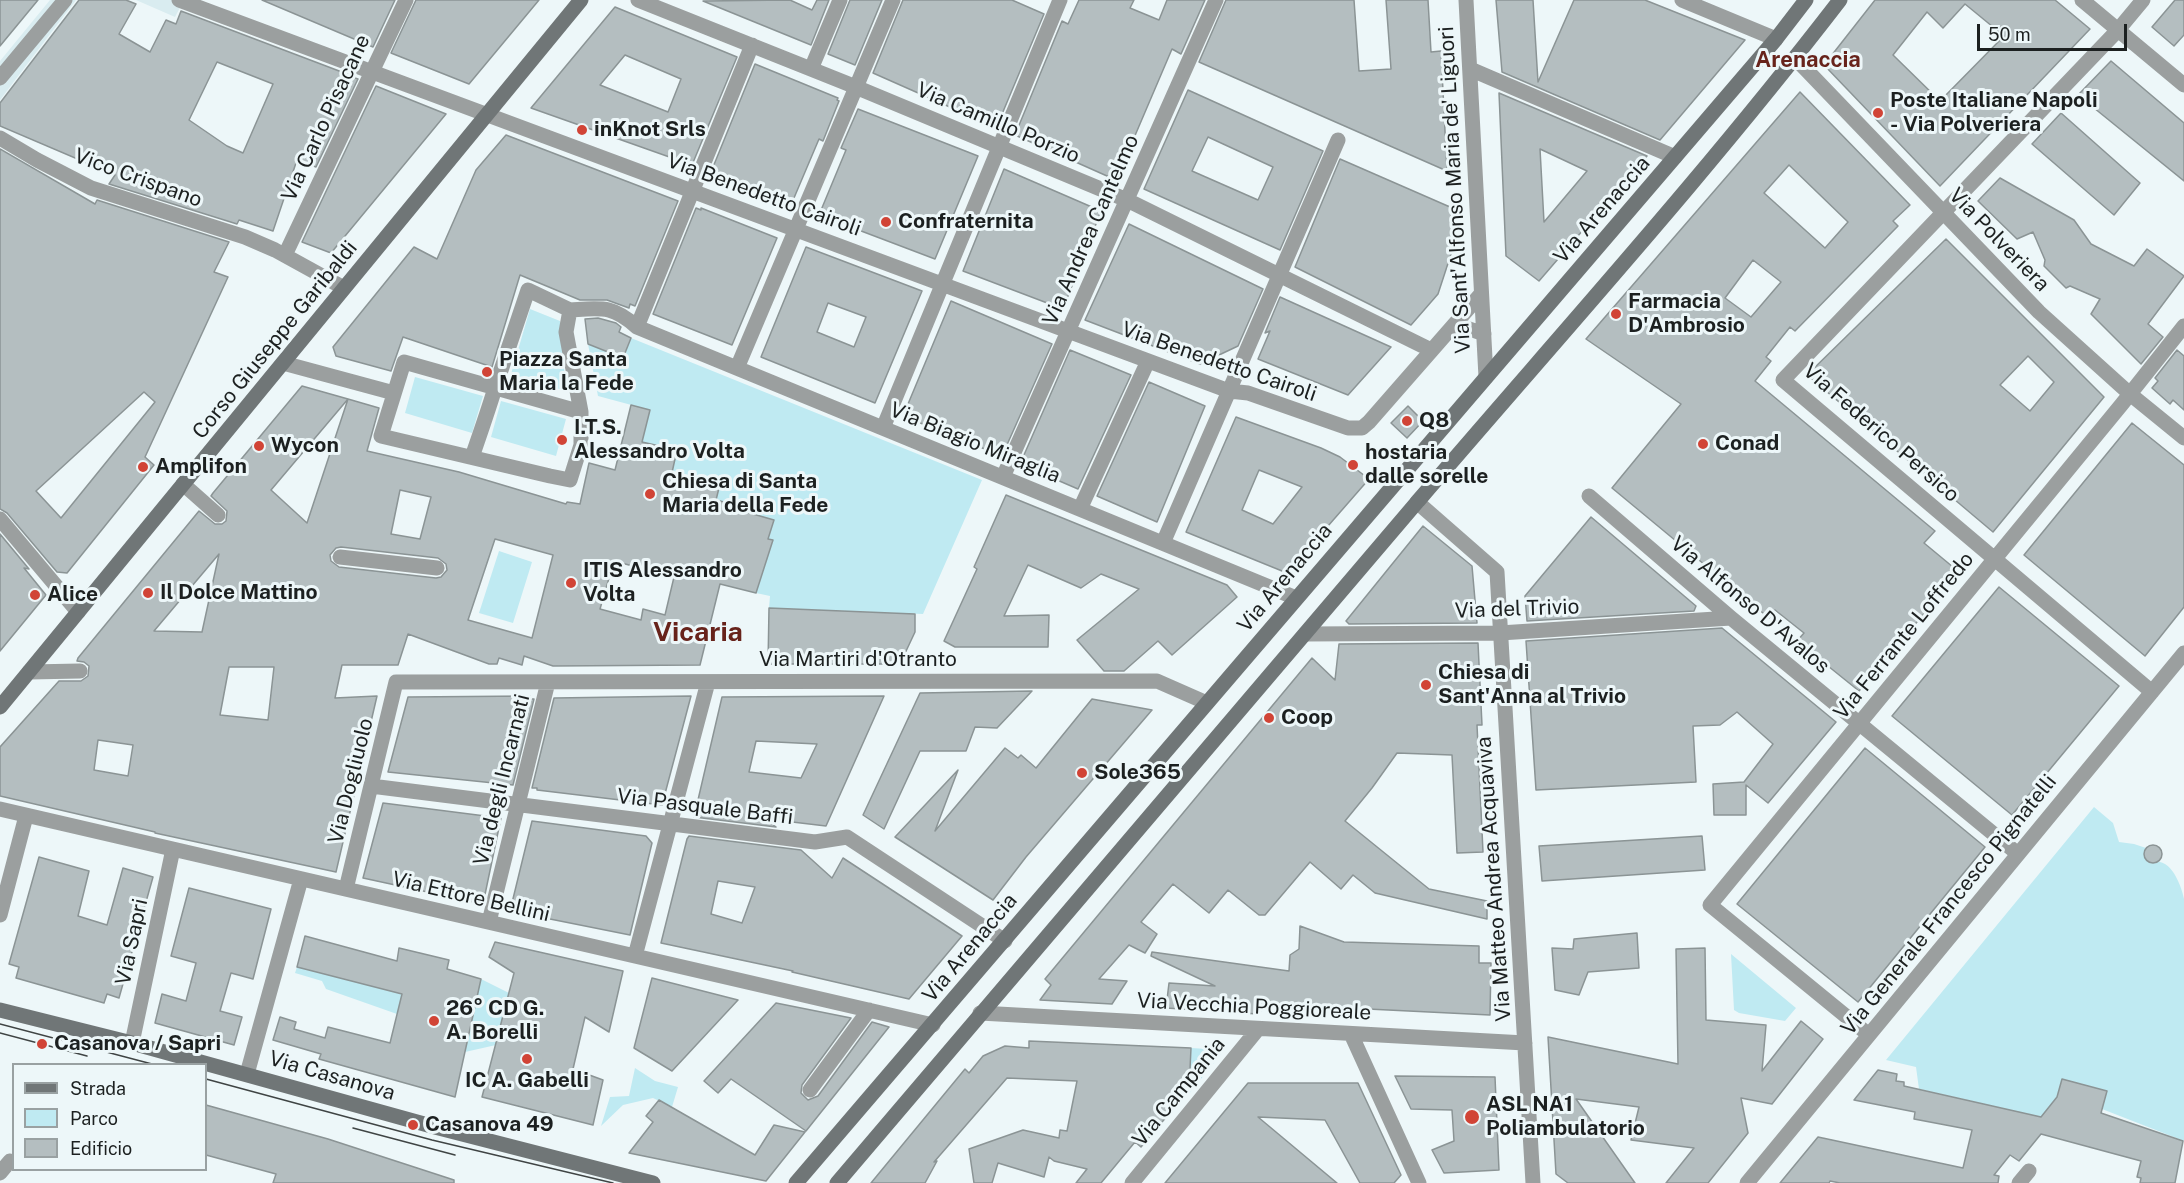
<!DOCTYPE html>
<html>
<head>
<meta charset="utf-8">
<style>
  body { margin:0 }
  #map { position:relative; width:2184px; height:1183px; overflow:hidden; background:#edf7f9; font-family:"Public Sans",sans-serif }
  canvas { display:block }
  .legend { position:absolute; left:12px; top:1063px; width:195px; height:108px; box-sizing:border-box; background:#edf7f9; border:2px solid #99a1a2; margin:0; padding:8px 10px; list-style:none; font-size:18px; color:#1c2020 }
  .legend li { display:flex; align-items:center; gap:12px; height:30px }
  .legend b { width:30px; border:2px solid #99a1a2 }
  .scale { position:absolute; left:1977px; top:24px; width:150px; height:27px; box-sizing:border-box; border:3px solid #1c2020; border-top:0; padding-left:8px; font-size:18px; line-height:21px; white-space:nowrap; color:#1c2020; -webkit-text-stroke:4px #edf7f9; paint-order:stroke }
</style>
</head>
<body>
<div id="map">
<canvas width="2184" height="1183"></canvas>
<ul class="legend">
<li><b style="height:8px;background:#707677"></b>Strada</li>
<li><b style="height:16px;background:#bfeaf2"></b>Parco</li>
<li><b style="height:16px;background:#b4bec0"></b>Edificio</li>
</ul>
<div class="scale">50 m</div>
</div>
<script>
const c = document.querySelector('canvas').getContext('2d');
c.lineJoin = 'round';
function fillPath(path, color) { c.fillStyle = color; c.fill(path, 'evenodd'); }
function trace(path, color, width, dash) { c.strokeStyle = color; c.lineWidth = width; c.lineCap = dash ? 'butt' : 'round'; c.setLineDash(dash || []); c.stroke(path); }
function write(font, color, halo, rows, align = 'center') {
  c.font = font + ' "Public Sans",sans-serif'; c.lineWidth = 6; c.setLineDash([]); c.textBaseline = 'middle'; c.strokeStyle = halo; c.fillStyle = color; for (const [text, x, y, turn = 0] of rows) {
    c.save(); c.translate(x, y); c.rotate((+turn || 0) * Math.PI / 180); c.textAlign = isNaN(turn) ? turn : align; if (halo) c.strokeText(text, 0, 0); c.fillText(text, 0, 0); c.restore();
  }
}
const built = new Path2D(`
  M 50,0 L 76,0 L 0,100 L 0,61 Z
  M 136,0 L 184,0 L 175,17 Z`);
const green = new Path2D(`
  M 530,309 L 560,321 L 566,391 L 511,374 Z
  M 631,338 L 982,480 L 923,614 L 769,608 L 770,596 L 756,593 L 773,540 L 768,539 L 774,520 L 739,510 L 739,506 L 716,500 L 719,488 L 671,477 L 677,450 L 642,442 L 650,410 L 598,396 L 588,344 L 623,358 Z
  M 415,377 L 483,396 L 472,433 L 405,413 Z
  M 501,401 L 566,419 L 556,456 L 491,437 Z
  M 499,551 L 532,562 L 513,623 L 479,613 Z
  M 2094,807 L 2113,823 L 2119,842 L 2134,844 L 2146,848 L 2146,858 C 2153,863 2158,860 2165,864 C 2175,870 2182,888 2184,899 L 2184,1141 L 2102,1109 L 2107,1091 L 2062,1079 L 2057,1097 L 2041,1117 L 1919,1089 L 1916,1067 L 1886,1060 Z
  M 1731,954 L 1796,1008 L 1785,1021 L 1739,1013 L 1734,1010 Z
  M 297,967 L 424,999 L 421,1015 L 397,1014 L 326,989 L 322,981 L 295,973 Z
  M 481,979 L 509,993 L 496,1045 L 465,1052 Z
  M 1191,1048 L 1224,1050 L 1189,1094 Z
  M 635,1068 L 655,1081 L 678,1087 L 672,1107 L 653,1098 L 623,1105 L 601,1126 L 610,1097 L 629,1096 Z`);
const building = new Path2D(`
  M 0,0 L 38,0 L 0,46 Z
  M 79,0 L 126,0 L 136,4 L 119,34 L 150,52 L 166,20 L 176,24 L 181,11 L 355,77 L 355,78 L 358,79 L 316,167 L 297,160 L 273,231 L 239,220 L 237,224 L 109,184 L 115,175 L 0,126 L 0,103 ZM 217,62 L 273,84 L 243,153 L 227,146 L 189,120 Z
  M 262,0 L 395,0 L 373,47 Z
  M 416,0 L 539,0 L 469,84 L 391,53 Z
  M 790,0 L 812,10 L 817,0 L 829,0 L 811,45 L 703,1 Z
  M 850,0 L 882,0 L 855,65 L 828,54 Z
  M 903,0 L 1012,0 L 1044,14 L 997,126 L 995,127 L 873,73 Z
  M 1079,0 L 1134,0 L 1130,8 L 1159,20 L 1167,0 L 1205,0 L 1181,54 L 1172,49 L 1116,180 L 1015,135 L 1062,21 L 1068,24 Z
  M 1226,0 L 1354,0 L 1359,71 L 1391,69 L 1386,0 L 1428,0 L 1431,52 L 1441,51 L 1447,171 L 1199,62 Z
  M 1496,0 L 1533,0 L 1538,82 L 1574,0 L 1645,0 L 1745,40 L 1660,140 L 1502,72 Z
  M 1875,0 L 2055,0 L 2090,29 L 1940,186 L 1824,65 ZM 1965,4 L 2004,36 L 1940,101 L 1893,55 L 1927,12 L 1943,28 Z
  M 2175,0 L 2184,0 L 2184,35 L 2174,46 L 2152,27 Z
  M 615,7 L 737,57 L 692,165 L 531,108 ZM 625,55 L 681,79 L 668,112 L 600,85 Z
  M 2111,61 L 2184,123 L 2184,181 L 2078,95 Z
  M 755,64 L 838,98 L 837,100 L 839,101 L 823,141 L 819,139 L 791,205 L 713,176 L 714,173 L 711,172 Z
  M 376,86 L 446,114 L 331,253 L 302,242 Z
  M 1188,90 L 1323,151 L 1280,250 L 1144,189 ZM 1208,137 L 1273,167 L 1258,200 L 1192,171 Z
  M 1800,92 L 1910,205 L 1893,221 L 1898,226 L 1795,331 L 1790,327 L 1766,357 L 1771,361 L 1755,381 L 1935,531 L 1924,543 L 1959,572 L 1859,691 L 1797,641 L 1804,633 L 1775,610 L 1769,618 L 1612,488 L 1681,404 L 1586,339 ZM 1789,165 L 1848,222 L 1825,248 L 1764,193 ZM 1753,260 L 1781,282 L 1751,317 L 1725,298 Z
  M 1499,93 L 1647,156 L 1539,281 L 1506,256 ZM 1540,149 L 1587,171 L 1544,222 Z
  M 858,109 L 978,156 L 935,259 L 819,215 L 846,150 L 841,148 Z
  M 2061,113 L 2140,183 L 2114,215 L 2032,144 Z
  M 506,135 L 678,201 L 635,306 L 630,304 L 629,308 L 607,300 L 580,300 L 520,275 L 492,367 L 403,337 L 391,371 L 336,356 L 333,347 L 414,247 L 437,259 L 476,170 Z
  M 0,149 L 95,204 L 97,200 L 229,242 L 214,272 L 228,277 L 145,457 L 154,465 L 67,573 L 57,572 L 7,513 L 0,509 ZM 144,392 L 155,402 L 61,518 L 36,491 Z
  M 1340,159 L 1450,207 L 1454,245 L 1438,294 L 1411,325 L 1295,267 Z
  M 1004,169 L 1101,211 L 1063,309 L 963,271 Z
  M 2000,178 L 2074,220 L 2091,244 L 2134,266 L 2147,249 L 2184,276 L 2148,324 L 2163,337 L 2141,364 L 2091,314 L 2100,299 L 2070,286 L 2066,288 L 2044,266 L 2045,260 L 2033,232 L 2017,239 L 1978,201 Z
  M 696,208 L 701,210 L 701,208 L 777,238 L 732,345 L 653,314 Z
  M 1129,224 L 1263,289 L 1238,346 L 1200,364 L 1085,320 Z
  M 1946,239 L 2104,397 L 1993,532 L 1807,375 ZM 2028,356 L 2054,382 L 2030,411 L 2000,385 Z
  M 806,247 L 922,291 L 875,403 L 761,357 ZM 828,303 L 866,317 L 854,347 L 817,332 Z
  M 1280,297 L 1382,343 L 1391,347 L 1348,395 L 1258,359 L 1270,331 L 1265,333 Z
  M 951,301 L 1052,344 L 1002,456 L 903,416 Z
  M 598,318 L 616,323 L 621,327 L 619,332 L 631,338 L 623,358 L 588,344 L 585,319 Z
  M 1070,350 L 1131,375 L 1078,489 L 1020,464 Z
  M 2177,350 L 2184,356 L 2184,410 L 2173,400 L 2170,404 L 2152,388 L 2158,381 L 2155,378 Z
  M 1149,382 L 1205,406 L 1157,522 L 1097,496 Z
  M 302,386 L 348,399 L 271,490 L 307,523 L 348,399 L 379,408 L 367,451 L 459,472 L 566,504 L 567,502 L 580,504 L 589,463 L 615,470 L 631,405 L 650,410 L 642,442 L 677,450 L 671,477 L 719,488 L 716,500 L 740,506 L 739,510 L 774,520 L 768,539 L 773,540 L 756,593 L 720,584 L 700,665 L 553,666 L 524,656 L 522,665 L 499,658 L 497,664 L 489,664 L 408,634 L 398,665 L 342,665 L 335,698 L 377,696 L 336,872 L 155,833 L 155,832 L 0,796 L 0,747 L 59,681 L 81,681 L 88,676 L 89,666 L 84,662 L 77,661 L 78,658 L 199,511 L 215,524 L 222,524 L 226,521 L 227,511 L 211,496 L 213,493 ZM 400,490 L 431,497 L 420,539 L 391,534 ZM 495,539 L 553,555 L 532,638 L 468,620 ZM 341,547 L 438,558 L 446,564 L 447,570 L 441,577 L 436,578 L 339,567 L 331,561 L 330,555 L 336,548 ZM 219,554 L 202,632 L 154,631 ZM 614,561 L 674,577 L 665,615 L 643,609 L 641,620 L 600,609 ZM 229,667 L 274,667 L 268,720 L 220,715 ZM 98,740 L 133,745 L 128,776 L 94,770 Z
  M 1408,406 L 1423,421 L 1407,438 L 1391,423 Z
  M 1236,417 L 1321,448 L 1340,457 L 1369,479 L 1287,573 L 1186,532 ZM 1259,470 L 1302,487 L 1273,524 L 1242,510 Z
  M 2132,423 L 2184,465 L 2184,607 L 2145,656 L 2024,555 Z
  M 1006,495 L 1227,585 L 1237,597 L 1172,655 L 1158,641 L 1124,671 L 1104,671 L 1077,640 L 1139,589 L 1101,574 L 1081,588 L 1028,565 L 1004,616 L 1049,615 L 1048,647 L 955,647 L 944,641 L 977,569 L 974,567 Z
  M 1591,517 L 1696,606 L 1694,611 L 1527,621 L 1525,596 Z
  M 1423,526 L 1472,566 L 1477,623 L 1349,624 L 1346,621 Z
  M 0,534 L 29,569 L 24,568 L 46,595 L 0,651 Z
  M 1999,587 L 2119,686 L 2012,815 L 1892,716 Z
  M 769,608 L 915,614 L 915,632 L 900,664 L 768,664 Z
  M 1722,628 L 1836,722 L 1768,803 L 1746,785 L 1746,815 L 1714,815 L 1713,784 L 1744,782 L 1773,744 L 1737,712 L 1720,725 L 1693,726 L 1696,782 L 1536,790 L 1526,641 Z
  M 1478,643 L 1482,725 L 1477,725 L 1483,852 L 1457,853 L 1452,755 L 1397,753 L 1372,788 L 1345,821 L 1429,889 L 1487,901 L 1487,919 L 1375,893 L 1353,875 L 1341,889 L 1310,862 L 1265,915 L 1259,915 L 1228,890 L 1209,913 L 1173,884 L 1141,922 L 1157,934 L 1145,953 L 1129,945 L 1099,979 L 1127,981 L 1112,1004 L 1040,1000 L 1051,985 L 1045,979 L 1312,658 L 1335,680 L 1339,644 Z
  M 1032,691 L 997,728 L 975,727 L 966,751 L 920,751 L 884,829 L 863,815 L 920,693 Z
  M 530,696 L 529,699 L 534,699 L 513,785 L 388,772 L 408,697 Z
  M 691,696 L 662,805 L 537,790 L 537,788 L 532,788 L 554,698 Z
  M 884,696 L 826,826 L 767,819 L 776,827 L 694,817 L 722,697 ZM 756,741 L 817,744 L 801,778 L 749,772 Z
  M 1092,699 L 1152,710 L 1026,857 L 993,900 L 895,837 L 958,770 L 935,831 L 1005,748 L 1018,758 L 1021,755 L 1036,768 Z
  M 1865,748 L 1985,847 L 1858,1002 L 1737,904 Z
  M 383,803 L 501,818 L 483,904 L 363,878 Z
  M 532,821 L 646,836 L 652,843 L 630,935 L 510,911 Z
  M 689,836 L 801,850 L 832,878 L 843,858 L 962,936 L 909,999 L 792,972 L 793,971 L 661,943 L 687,839 ZM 718,881 L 755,887 L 742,923 L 711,914 Z
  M 1702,836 L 1705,870 L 1542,881 L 1539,846 Z
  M2144 854a9 9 0 1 1 18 0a9 9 0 1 1-18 0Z
  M 39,857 L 89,871 L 78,916 L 107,925 L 123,868 L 153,877 L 119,998 L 107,994 L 104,1003 L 16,978 L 19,967 L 9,964 Z
  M 189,888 L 271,909 L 253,979 L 231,973 L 220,1011 L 242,1017 L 234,1045 L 155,1023 L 162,994 L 186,1001 L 196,963 L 171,956 Z
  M 1300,926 L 1344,942 L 1479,946 L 1479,963 L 1491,963 L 1490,1015 L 1266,1004 L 1258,1014 L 1166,1008 L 1169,983 L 1215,986 L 1151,956 L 1152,952 L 1289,971 L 1290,955 L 1299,949 Z
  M 1637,933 L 1639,968 L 1588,972 L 1579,995 L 1555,990 L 1552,948 L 1573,949 L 1574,939 Z
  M 305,936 L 397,961 L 399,948 L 449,960 L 447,969 L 481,979 L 455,1097 L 319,1059 L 321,1054 L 273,1040 L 280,1017 L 296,1022 L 294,1029 L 325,1038 L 328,1027 L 390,1043 L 402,994 L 297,967 Z
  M 495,942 L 623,971 L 609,1032 L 585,1017 L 573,1069 L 603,1080 L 593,1125 L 482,1097 L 514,973 L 489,957 Z
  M 1705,948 L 1706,1020 L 1766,1025 L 1762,1071 L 1801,1021 L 1823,1039 L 1772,1104 L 1741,1098 L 1748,1133 L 1708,1183 L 1666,1183 L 1694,1148 L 1631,1140 L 1639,1107 L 1576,1099 L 1635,1183 L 1568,1183 L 1556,1174 L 1548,1037 L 1678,1064 L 1676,949 Z
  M 652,978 L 738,1000 L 672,1071 L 634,1048 Z
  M 776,1003 L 851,1018 L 802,1085 L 801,1093 L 808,1100 L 818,1096 L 872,1022 L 889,1027 L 806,1131 L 731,1079 L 718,1093 L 704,1081 Z
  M 1029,1041 L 1191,1048 L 1189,1090 L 1141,1147 L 1135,1142 L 1101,1183 L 1076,1183 L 1087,1169 L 1054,1161 L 1049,1157 L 1044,1177 L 998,1163 L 992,1183 L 974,1183 L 969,1149 L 1023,1130 L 1059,1138 L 1060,1130 L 1067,1131 L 1077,1081 L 1007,1078 L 934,1162 L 937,1161 L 925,1183 L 871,1183 L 965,1069 L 969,1073 L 983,1056 L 1005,1046 L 1029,1048 Z
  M 1878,1070 L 1897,1074 L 1896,1081 L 1904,1082 L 1904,1086 L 2041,1117 L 2057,1097 L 2062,1079 L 2107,1091 L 2101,1113 L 2183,1141 L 2175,1183 L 2140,1183 L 2141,1178 L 2137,1177 L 2141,1161 L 2041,1134 L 2019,1161 L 2010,1155 L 1994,1175 L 1999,1176 L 1998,1183 L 1840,1183 L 1830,1181 L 1829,1183 L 1780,1183 L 1818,1137 L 1963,1168 L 1972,1130 L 1914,1119 L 1915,1112 L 1854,1100 Z
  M 1395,1076 L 1495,1077 L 1499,1170 L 1444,1173 L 1432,1150 L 1454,1141 L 1452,1110 L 1411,1109 Z
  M 1248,1083 L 1358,1083 L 1401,1175 L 1394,1183 L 1360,1183 L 1325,1120 L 1258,1117 L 1337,1183 L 1165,1183 Z
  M 659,1100 L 755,1155 L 774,1125 L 805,1132 L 766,1181 L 629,1153 L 653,1122 L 646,1116 Z
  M 206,1105 L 328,1139 L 454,1180 L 454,1183 L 273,1183 L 276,1174 L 206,1155 Z`);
const street = new Path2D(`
  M 179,0 L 1229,391 L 1248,393 L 1348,428 L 1362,428 L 1369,422 L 1481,294
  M 638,0 L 846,83 L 1127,200 L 1431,350
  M 1466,0 L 1486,377
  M 1682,0 L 1776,39
  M 2082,0 L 2184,85
  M 2143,0 L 2118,30 L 1783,380 L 2152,692
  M 1795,58 L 2039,312 L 2130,394 L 2184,438
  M 811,69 L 840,0
  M 1470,69 L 1675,157
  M 0,78 L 65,0
  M 0,138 L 37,160 L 91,188 L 245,237 L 275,250 L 344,288
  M 285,255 L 406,0
  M 570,310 C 602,308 612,305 637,327 L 1296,598
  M 1455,324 L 1484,334
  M 637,327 L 752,45
  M 283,363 L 394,393
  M 737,368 L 893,0
  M 883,428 L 1060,0
  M 472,457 C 480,434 488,411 495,388 L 528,290 L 570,310 L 566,332 L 581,412 L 581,445 L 570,480 L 550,476 L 381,436 L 404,362 L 581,412
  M 1003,477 L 1216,0
  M 183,484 L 218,515
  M 1589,496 L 1731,618 L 2018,854
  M 1417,502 L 1497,572 L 1533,1183
  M 1080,509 L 1148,361
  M 0,519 L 78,612
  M 1163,543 L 1338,140
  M 340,557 L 437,568
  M 1305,634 L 1500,633 L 1731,618
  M 29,672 L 80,671
  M 371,786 L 815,842 L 847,837 L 1005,941
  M 0,809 L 933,1025
  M 346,889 L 396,682 L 1157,681 L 1207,703
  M 0,915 L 26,816
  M 489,922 L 548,682
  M 635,956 L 708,682
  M 980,1013 L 1525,1043
  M 1351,1034 L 1419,1183
  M 1869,1035 L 1710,905 L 2122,404 L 2184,326
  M 132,1043 L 173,849
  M 247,1074 L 301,879
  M 810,1090 L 869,1010
  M 0,1173 L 10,1161
  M 1132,1183 L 1258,1029
  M 1747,1183 L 2184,653
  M 2019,1183 L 2029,1171`);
const secondary = new Path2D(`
  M 0,707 L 581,0
  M 0,1010 L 132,1043 L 435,1127 L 653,1183
  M 796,1183 L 1776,39 L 1806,0
  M 837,1183 C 1030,955 1224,728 1418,501 C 1560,335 1707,173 1840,0`);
const tram = new Path2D(`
  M 0,1024 L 152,1064
  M 0,1033 L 87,1056
  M 206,1079 L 432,1140 L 613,1183
  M 353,1128 L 455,1155`);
const markers = [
  [1878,113,6,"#d14436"],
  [582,130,6,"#d14436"],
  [886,222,6,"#d14436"],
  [1616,314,6,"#d14436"],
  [487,372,6,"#d14436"],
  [1407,421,6,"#d14436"],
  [562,440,6,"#d14436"],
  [1703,444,6,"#d14436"],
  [259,446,6,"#d14436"],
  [1353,465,6,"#d14436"],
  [143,467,6,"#d14436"],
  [650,494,6,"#d14436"],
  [571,583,6,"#d14436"],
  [148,593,6,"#d14436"],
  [35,595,6,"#d14436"],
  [1426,685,6,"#d14436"],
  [1269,718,6,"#d14436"],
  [1082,773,6,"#d14436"],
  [434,1021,6,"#d14436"],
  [42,1044,6,"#d14436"],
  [527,1059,6,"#d14436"],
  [1472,1117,8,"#d14436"],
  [413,1125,6,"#d14436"]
];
const poiNames = [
  ["Poste Italiane Napoli",1890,101],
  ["- Via Polveriera",1890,125],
  ["inKnot Srls",594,130],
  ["Confraternita",898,222],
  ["Farmacia",1628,302],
  ["D'Ambrosio",1628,326],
  ["Piazza Santa",499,360],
  ["Maria la Fede",499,384],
  ["Q8",1419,421],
  ["I.T.S.",574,428],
  ["Alessandro Volta",574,452],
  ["Conad",1715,444],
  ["Wycon",271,446],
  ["hostaria",1365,453],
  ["dalle sorelle",1365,477],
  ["Amplifon",155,467],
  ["Chiesa di Santa",662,482],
  ["Maria della Fede",662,506],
  ["ITIS Alessandro",583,571],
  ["Volta",583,595],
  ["Il Dolce Mattino",160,593],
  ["Alice",47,595],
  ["Chiesa di",1438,673],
  ["Sant'Anna al Trivio",1438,697],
  ["Coop",1281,718],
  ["Sole365",1094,773],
  ["26° CD G.",446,1009],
  ["A. Borelli",446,1033],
  ["Casanova / Sapri",54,1044],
  ["IC A. Gabelli",527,1081,"center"],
  ["ASL NA1",1486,1105],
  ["Poliambulatorio",1486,1129],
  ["Casanova 49",425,1125]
];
const streetNames = [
  ["Via Carlo Pisacane",326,118,-65],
  ["Via Camillo Porzio",998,123,23],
  ["Vico Crispano",138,178,20],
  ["Via Sant'Alfonso Maria de' Liguori",1455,190,-93],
  ["Via Benedetto Cairoli",764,195,20],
  ["Via Arenaccia",1602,210,-49],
  ["Via Andrea Cantelmo",1091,230,-66],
  ["Via Polveriera",1999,240,46],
  ["Corso Giuseppe Garibaldi",275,340,-51],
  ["Via Benedetto Cairoli",1219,362,19],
  ["Via Federico Persico",1881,433,41],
  ["Via Biagio Miraglia",975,443,22],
  ["Via Arenaccia",1285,578,-50],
  ["Via Alfonso D'Avalos",1750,605,40],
  ["Via del Trivio",1517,609,-2],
  ["Via Ferrante Loffredo",1904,636,-51],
  ["Via Martiri d'Otranto",858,660],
  ["Via degli Incarnati",502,780,-76],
  ["Via Dogliuolo",351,781,-76],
  ["Via Pasquale Baffi",705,807,7],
  ["Via Matteo Andrea Acquaviva",1494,879,-94],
  ["Via Ettore Bellini",471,897,13],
  ["Via Generale Francesco Pignatelli",1949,905,-51],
  ["Via Sapri",132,942,-78],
  ["Via Arenaccia",970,948,-50],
  ["Via Vecchia Poggioreale",1254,1007,3],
  ["Via Casanova",332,1076,16],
  ["Via Campania",1179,1092,-51]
];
const neighbourhoodNames = [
  ["Arenaccia",1808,60]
];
const districtNames = [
  ["Vicaria",698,633]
];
fillPath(built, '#d9ecf0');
fillPath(green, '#bfeaf2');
fillPath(building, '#b4bec0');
trace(building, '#8b9495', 1.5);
trace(street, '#9b9f9f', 15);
trace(secondary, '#707677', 15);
trace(tram, '#3f4444', 1.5);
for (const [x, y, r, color] of markers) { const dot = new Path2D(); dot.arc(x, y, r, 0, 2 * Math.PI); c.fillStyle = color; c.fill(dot); trace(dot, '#edf7f9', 2); }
write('bold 21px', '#1c2020', '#edf7f9', poiNames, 'left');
write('21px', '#1c2020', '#edf7f9', streetNames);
write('bold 22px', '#67231b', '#edf7f9', neighbourhoodNames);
write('bold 27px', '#67231b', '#edf7f9', districtNames);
</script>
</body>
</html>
